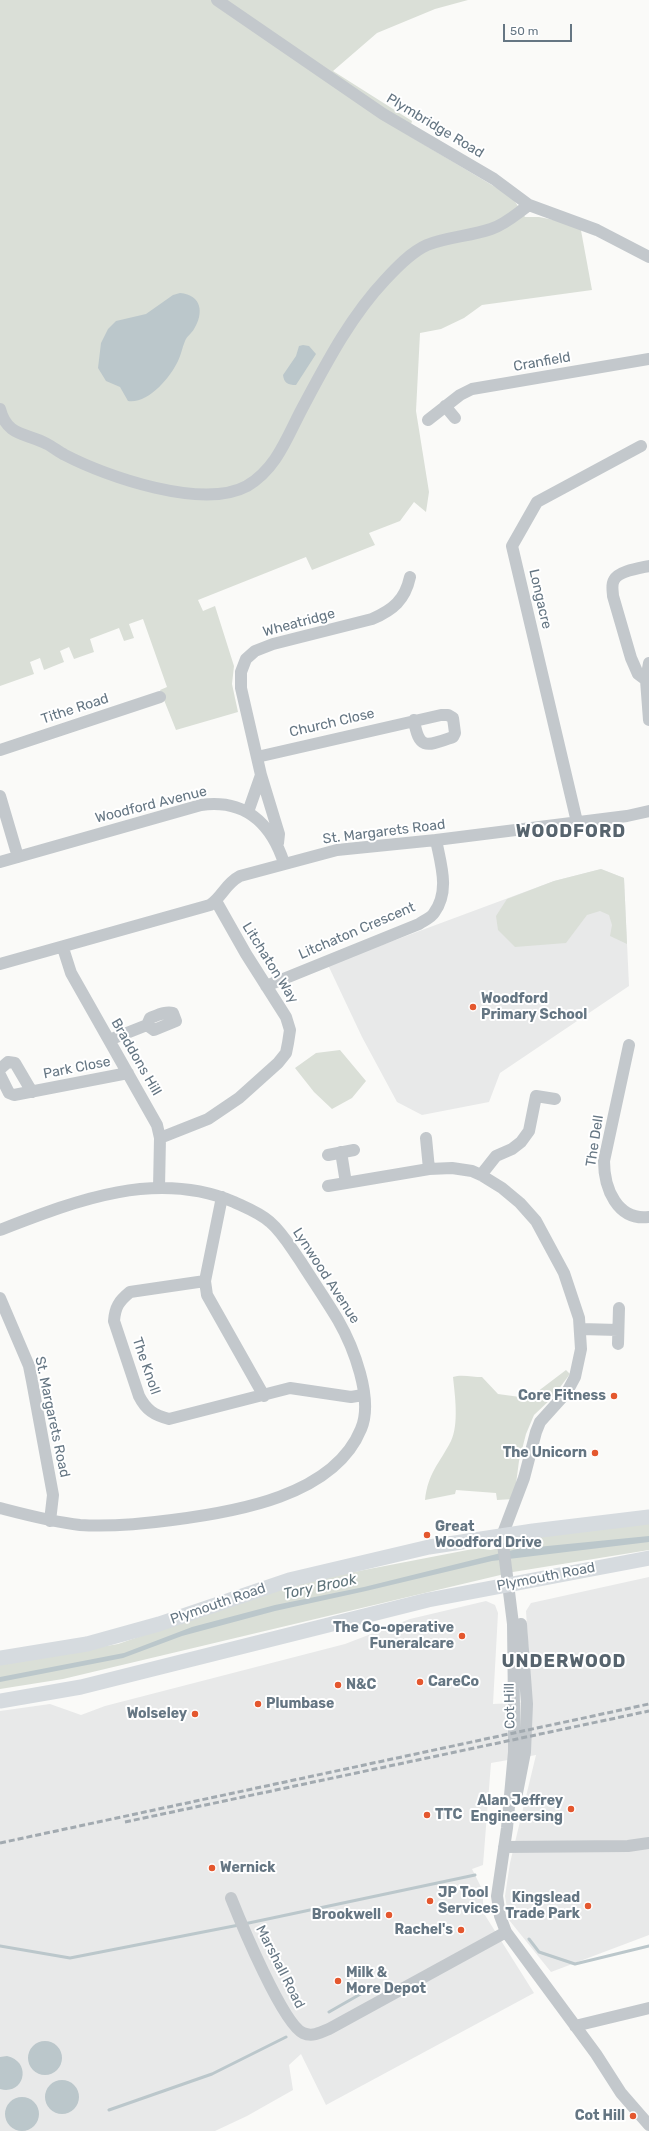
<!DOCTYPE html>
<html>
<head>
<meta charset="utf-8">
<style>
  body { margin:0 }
  #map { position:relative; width:649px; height:2131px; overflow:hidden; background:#fafaf8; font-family:Rubik,sans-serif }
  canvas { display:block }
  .scale { position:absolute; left:503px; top:24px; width:69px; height:18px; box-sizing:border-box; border:2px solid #657683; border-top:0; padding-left:5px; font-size:12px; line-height:14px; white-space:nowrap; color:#657683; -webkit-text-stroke:3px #fff; paint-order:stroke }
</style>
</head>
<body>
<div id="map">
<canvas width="649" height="2131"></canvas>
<div class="scale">50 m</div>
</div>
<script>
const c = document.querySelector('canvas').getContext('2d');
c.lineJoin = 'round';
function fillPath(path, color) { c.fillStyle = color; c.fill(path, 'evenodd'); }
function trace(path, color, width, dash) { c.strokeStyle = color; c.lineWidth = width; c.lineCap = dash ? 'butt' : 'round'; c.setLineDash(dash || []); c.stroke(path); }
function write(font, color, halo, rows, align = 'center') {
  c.font = font + ' Rubik,sans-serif'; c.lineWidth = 4; c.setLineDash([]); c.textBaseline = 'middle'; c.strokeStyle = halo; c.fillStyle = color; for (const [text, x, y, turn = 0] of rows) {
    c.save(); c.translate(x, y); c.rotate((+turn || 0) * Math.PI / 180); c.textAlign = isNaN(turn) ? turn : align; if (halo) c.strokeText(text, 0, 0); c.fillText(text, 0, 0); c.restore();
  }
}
const built = new Path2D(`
  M 601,869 L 624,878 L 629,986 L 500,1073 L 489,1102 L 422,1115 L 397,1102 L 362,1037 L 328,965 L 554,881 Z
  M 649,1577 L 649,1935 L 551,1972 L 509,1920 L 505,1896 L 510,1863 L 536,1755 L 491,1763 L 483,1865 L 472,1869 L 483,1891 L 483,1912 L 534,1993 L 326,2105 L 301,2054 L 289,2065 L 293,2090 L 247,2116 L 215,2131 L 0,2131 L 0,1711 L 50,1704 L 81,1715 L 105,1706 L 345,1644 L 410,1619 L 486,1601 L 495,1605 L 498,1613 L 493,1704 L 532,1702 L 526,1611 L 531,1603 Z`);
const green = new Path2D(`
  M 0,0 L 468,0 L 435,9 L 377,33 L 333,71 L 412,121 L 408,135 L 512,197 L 525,217 L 539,217 L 580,225 L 592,290 L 482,305 L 464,318 L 441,329 L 420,333 L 416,411 L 429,492 L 426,512 L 414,502 L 400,521 L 369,533 L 375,545 L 312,570 L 306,557 L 198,600 L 203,611 L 215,606 L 234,666 L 232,684 L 238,712 L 176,730 L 160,690 L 167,687 L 143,619 L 129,624 L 134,638 L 124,641 L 119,628 L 90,639 L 94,652 L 74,659 L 69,647 L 60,651 L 64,662 L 44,670 L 40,658 L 30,662 L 34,674 L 0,686 Z
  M 601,869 L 624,878 L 627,944 L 610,936 L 612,925 L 609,915 L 600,911 L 587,915 L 566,943 L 515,947 L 498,930 L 496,916 L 507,899 L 554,881 Z
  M 340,1050 L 366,1081 L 352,1098 L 332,1109 L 314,1092 L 295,1068 L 316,1053 Z
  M 566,1370 L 570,1374 L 552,1398 L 534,1415 L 526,1434 L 519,1461 L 514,1499 L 497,1500 L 496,1493 L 456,1490 L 455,1494 L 425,1500 C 428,1473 439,1464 451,1441 C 459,1424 455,1396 453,1377 C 461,1374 473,1377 482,1377 L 498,1394 L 520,1397 L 537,1392 Z
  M 649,1523 L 649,1550 L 513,1572 L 63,1679 L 0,1689 L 0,1664 L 118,1644 L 268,1592 L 307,1581 L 478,1548 L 490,1550 L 514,1545 L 514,1540 Z`);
const water = new Path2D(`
  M 180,293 C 202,295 204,313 194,329 C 192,333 187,336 185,341 C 182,348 181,355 178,361 C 170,378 148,404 128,401 L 120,387 L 106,381 L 98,368 L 101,343 L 108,329 L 116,321 L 146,314 L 173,295 Z
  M 303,345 L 309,346 L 316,354 L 296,385 C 288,385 284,383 283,375 L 296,356 L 299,346 Z
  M 649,1536 L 649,1542 L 492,1561 L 366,1591 L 275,1611 L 182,1636 L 123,1658 L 0,1682 L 0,1677 L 124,1653 L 192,1627 L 275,1605 L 364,1587 L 517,1549 Z
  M28 2058a17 17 0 1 1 34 0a17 17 0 1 1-34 0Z
  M 7,2056 C 33,2062 24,2096 0,2089 L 0,2057 Z
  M45 2097a17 17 0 1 1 34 0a17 17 0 1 1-34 0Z
  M5 2114a17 17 0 1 1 34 0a17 17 0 1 1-34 0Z`);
const stream = new Path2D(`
  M 244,1924 L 475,1875
  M 529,1939 L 539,1952 L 575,1964 L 649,1946
  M 0,1946 L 70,1958 L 239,1925
  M 329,2012 L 364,1992
  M 109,2110 L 212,2074 L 286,2037`);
const minor = new Path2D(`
  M 217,0 L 383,114 L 494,179 L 529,205 L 597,230 L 649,257
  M 445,406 L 455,418
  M 0,409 C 7,437 27,433 47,444 C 53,447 59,452 65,455 C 107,477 203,510 247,486 C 278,468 288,434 304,405 C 327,362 351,316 385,280 C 396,268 411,252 427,245 C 447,237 471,236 491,229 C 506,224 516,214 529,205
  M 428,420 L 460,395 L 472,389 L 649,359
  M 649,663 L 646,680 L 649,720
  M 646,680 L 638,674 L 631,658 L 613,596 C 613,592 611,585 614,580 C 618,571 640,568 649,566
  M 0,750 L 160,697
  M 257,757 L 441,715 L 448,715 L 453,718 L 455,733 L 453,737 C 427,746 419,751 414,720
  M 261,775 L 279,834 L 278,843
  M 0,796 L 18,857
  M 248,812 L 261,775 L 241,688 L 241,672 L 246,659 L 255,651 L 273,644 L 372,619 C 393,610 405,600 410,577
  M 577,822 L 512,546 L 537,502 L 641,446
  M 0,862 L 201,805 C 245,799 271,823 284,863
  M 63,948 L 71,973 L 157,1125 L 160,1138 L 159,1188
  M 0,964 L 210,905 C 223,896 225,884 240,876 L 337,850 L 436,840 L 627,816 L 649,811
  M 266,986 L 419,924 C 423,921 431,918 434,913 C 450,891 441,865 436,840
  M 109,1040 L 147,1025 L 150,1018 C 158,1015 166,1011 173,1013 L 176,1021 L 154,1030 L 147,1025
  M 629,1045 L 604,1161 C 604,1188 617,1221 649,1217
  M 0,1069 L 8,1062 L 15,1063 L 32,1092
  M 0,1075 L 9,1093 L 14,1095 L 128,1073
  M 160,1138 L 208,1119 L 239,1098 L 278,1063 L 286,1053 L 288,1043 L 290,1030 L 286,1017 L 246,954 L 216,901
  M 426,1138 L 429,1169
  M 341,1152 L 346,1183 L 429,1169 L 452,1168 L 472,1171 L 481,1175 L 502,1188 L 520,1203 L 536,1221 L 564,1273 L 579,1318 L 581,1349 L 575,1377 L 567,1392 L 540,1422 L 536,1432 L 524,1478 L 502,1536 L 513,1624 L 514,1707 L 514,1752 L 507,1828 L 497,1896 L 500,1916 L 506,1932 L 596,2054 L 621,2093 L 649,2125
  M 328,1155 L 354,1150
  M 481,1175 L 496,1156 L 512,1149 L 521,1142 L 529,1131 L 536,1096 L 555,1099
  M 328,1186 L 346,1183
  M 222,1197 L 205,1281 L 207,1295 L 264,1396
  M 0,1230 C 75,1201 155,1169 234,1202 C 247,1208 260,1213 270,1222 C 283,1233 291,1248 301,1262 C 313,1281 326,1300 338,1320 C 353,1346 374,1399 361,1429 C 334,1496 235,1512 172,1520 C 142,1524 111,1527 80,1525 C 53,1522 27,1515 0,1508
  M 205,1281 L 130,1292 C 119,1301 115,1307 114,1321 L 139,1396 C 146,1410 154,1415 169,1419 L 290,1388 L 351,1397 L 363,1395
  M 0,1298 L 29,1366 L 32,1381 L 53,1495 L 50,1521
  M 581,1329 L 618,1330
  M 618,1344 L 619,1308
  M 516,1798 L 525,1752 L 527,1704 L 521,1624
  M 504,1847 L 628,1846 L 649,1843
  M 231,1898 C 241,1923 283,2024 303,2033 C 312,2037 320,2033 329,2029 L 506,1932
  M 575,2026 L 649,2008`);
const major = new Path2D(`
  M 0,1658 L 87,1644 L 159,1624 L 289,1580 L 429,1547 L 533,1531 L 649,1517
  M 0,1701 L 81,1687 L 428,1600 L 649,1558`);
const rail = new Path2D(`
  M 125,1822 L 649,1711
  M 0,1843 L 649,1704`);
const markers = [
  [473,1007,4,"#e4572e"],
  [614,1396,4,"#e4572e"],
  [595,1453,4,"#e4572e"],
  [427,1535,4,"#e4572e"],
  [462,1636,4,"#e4572e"],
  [420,1682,4,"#e4572e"],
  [338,1685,4,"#e4572e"],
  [258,1704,4,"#e4572e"],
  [195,1714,4,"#e4572e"],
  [571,1809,4,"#e4572e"],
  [427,1815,4,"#e4572e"],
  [212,1868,4,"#e4572e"],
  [430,1901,4,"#e4572e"],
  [588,1906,4,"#e4572e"],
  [389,1915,4,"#e4572e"],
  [461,1930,4,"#e4572e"],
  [338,1981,4,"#e4572e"],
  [633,2116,4,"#e4572e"]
];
const streetNames = [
  ["Plymbridge Road",435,126,31],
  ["Cranfield",542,362,-10],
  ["Longacre",540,599,77],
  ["Wheatridge",299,623,-15],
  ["Tithe Road",75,709,-18],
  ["Church Close",332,723,-13],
  ["Woodford Avenue",151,805,-14],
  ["St. Margarets Road",384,832,-7],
  ["Litchaton Crescent",357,931,-23],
  ["Litchaton Way",270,963,58],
  ["Braddons Hill",136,1057,60],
  ["Park Close",77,1068,-11],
  ["The Dell",595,1141,-81],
  ["Lynwood Avenue",326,1276,57],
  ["The Knoll",146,1366,71],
  ["St. Margarets Road",52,1417,78],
  ["Plymouth Road",546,1577,-11],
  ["Plymouth Road",218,1604,-19],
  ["Cot Hill",510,1706,-91],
  ["Marshall Road",280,1967,63]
];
const poiNames = [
  ["Woodford",481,999],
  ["Primary School",481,1015],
  ["Core Fitness",606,1396,"right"],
  ["The Unicorn",587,1453,"right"],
  ["Great",435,1527],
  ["Woodford Drive",435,1543],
  ["The Co-operative",454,1628,"right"],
  ["Funeralcare",454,1644,"right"],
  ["CareCo",428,1682],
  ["N&C",346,1685],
  ["Plumbase",266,1704],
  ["Wolseley",187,1714,"right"],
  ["Alan Jeffrey",563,1801,"right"],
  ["Engineersing",563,1817,"right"],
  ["TTC",435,1815],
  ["Wernick",220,1868],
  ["JP Tool",438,1893],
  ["Services",438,1909],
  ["Kingslead",580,1898,"right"],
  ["Trade Park",580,1914,"right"],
  ["Brookwell",381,1915,"right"],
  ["Rachel's",453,1930,"right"],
  ["Milk &",346,1973],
  ["More Depot",346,1989],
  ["Cot Hill",625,2116,"right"]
];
const waterNames = [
  ["Tory Brook",320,1587,-12]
];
const districtNames = [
  ["WOODFORD",571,832],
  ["UNDERWOOD",564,1662]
];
fillPath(built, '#e8e9e9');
fillPath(green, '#dadfd7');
fillPath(water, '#bbc7cb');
trace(stream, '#bbc7cb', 3);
trace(minor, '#c3c8cc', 12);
trace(major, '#d6dbdf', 15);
trace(rail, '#a2aab0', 3, [6, 3]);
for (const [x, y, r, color] of markers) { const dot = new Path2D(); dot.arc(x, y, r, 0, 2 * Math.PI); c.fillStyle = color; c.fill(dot); trace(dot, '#fff', 1.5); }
write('14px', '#657683', '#fff', streetNames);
write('bold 14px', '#657683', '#fff', poiNames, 'left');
write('italic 15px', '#60757c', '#fff', waterNames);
c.letterSpacing = '1px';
write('bold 18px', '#57646e', '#fff', districtNames);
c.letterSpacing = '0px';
</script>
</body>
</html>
